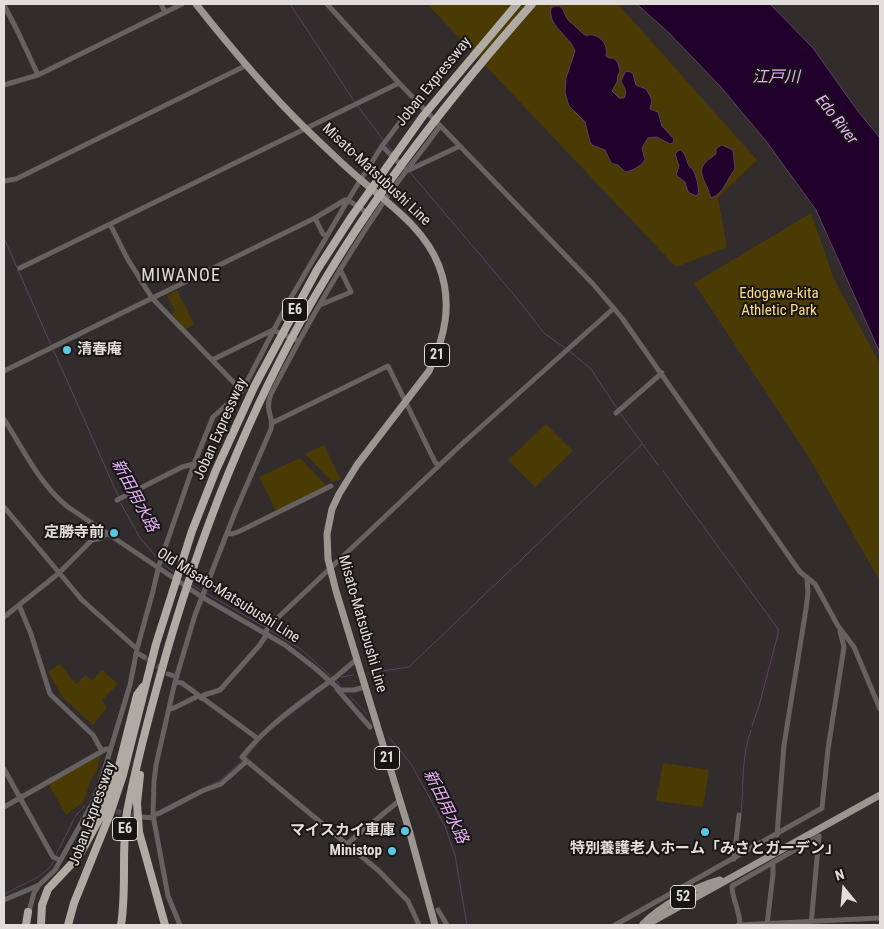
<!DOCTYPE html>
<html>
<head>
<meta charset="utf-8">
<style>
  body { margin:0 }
  #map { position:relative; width:884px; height:929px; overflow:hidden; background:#332c2c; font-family:"Roboto Condensed",sans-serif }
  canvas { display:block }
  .frame { position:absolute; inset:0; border:5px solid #e2dddd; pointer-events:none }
  .north { position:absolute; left:819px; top:864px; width:50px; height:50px; -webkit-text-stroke:4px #181515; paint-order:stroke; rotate:343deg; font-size:14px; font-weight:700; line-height:20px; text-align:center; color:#e2dddd }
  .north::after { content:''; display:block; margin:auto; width:18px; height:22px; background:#e2dddd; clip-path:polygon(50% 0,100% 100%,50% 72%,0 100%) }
</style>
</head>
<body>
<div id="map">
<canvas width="884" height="929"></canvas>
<div class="frame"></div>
<div class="north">N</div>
</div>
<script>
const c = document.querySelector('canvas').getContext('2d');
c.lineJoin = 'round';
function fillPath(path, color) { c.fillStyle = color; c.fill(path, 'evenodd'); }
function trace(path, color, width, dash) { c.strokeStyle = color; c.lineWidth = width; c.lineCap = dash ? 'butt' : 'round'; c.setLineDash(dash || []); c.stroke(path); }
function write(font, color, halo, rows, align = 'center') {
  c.font = font + ' "Roboto Condensed","Noto Sans JP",sans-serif'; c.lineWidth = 4; c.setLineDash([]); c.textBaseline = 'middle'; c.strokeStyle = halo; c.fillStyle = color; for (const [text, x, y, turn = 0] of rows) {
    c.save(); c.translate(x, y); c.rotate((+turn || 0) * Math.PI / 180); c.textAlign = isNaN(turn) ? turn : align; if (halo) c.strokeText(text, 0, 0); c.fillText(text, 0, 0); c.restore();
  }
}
const green = new Path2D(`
  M 427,4 L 618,4 L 757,160 L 718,198 L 727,247 L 676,267 Z
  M 811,213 L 834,279 L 880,364 L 880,581 L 805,451 L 694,283 Z
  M 177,290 L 194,324 L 185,330 L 172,314 L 175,311 L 167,295 Z
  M 546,424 L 573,451 L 535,487 L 508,460 Z
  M 324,445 L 340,478 L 340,480 L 332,482 L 305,454 Z
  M 300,458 L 327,486 L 276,511 L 259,477 Z
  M 60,664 L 76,684 L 86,675 L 92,681 L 102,670 L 118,684 L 102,700 L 107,708 L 93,725 L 63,698 L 48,672 Z
  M 101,755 L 95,776 L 92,776 L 84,801 L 66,815 L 48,784 Z
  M 663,763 L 709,770 L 703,807 L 656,801 Z`);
const water = new Path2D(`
  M 637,4 L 770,4 L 813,48 L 857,110 L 880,138 L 880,353 L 816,210 L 766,141 L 720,86 L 668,32 Z
  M 556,6 L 560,6 C 565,10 565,18 570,22 C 575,25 580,32 585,35 C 589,36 589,34 593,35 C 603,37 608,47 606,56 L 609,58 L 614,58 L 618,63 L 620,71 L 618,75 L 617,82 L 612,91 L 619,98 L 624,98 C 628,91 624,88 621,81 L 625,72 L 629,71 L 633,74 L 636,85 L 646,89 L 652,100 L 650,109 L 658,112 L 662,126 L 674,139 L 673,143 L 670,144 L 657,137 L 648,138 L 642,148 L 645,160 C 640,167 632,171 625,172 L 618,165 L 611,163 L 605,150 L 592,145 L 590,142 L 585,122 L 569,106 L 565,93 L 566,78 L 575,51 C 570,36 547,26 551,8 Z
  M 722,145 L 733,150 L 735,169 C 727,179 724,194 711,198 C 709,194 709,191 707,187 C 698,169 700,165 716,154 L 716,149 Z
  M 681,150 C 686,155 686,158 688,164 C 691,170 689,165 693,170 C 697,177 698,186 699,193 L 696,196 L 688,192 L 685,182 L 676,175 L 679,166 L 675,154 L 678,151 Z`);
const stream = new Path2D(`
  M 290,4 L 354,101
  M 357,105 L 384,141
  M 387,144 L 394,153
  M 409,171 L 520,302 L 544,333 L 565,348
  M 4,238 L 51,345
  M 53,349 L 119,498
  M 568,350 L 591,369 L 618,410
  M 620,413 L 658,465
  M 663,471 L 778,629 L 778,634 L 759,706 L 752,726
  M 120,502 L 140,538 L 160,561
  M 162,563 L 175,573
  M 191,584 L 202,591
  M 206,593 L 265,627
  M 268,629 L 302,650 L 333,678
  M 369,673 L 409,667 L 642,444
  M 342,677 L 353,675
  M 336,680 L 340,685
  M 350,696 L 367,714
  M 274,727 L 314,696
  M 388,736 L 411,764 L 444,824 L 455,855 L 467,925
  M 246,757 L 255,746
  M 212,784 L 219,781 L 242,761
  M 160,810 L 210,785
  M 741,814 C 744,785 741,758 751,730
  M 55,857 L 76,815 L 85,806
  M 4,895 C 20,883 44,880 54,861`);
const minorTunnel = new Path2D(`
  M 144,657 L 164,671
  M 109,810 L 140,816`);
const minor = new Path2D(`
  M 161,4 L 165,12
  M 327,4 L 399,83 L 593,284 L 622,318 L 800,572 L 815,584 L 838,626 L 854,647 L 880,709
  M 4,5 L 18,32 L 38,75
  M 4,85 L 38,75 L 182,4
  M 382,146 L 403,167
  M 409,170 L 460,146
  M 4,181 L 16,179 L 247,65
  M 315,218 L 323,234 L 327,236
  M 110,224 L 127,258 L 152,298 L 242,391
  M 20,268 L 399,83
  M 320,305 L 351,292 L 340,269
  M 212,360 L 273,330 L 299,341
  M 4,371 L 315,218 L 345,200 L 348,200 L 369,214
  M 616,413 L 662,373
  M 4,419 C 23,449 40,485 68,507 L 202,597 L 285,645 L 315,668 L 340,690 L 354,690 L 365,687
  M 272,423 L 388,366 L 435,462 L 439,466
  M 117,500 L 182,467 L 194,464
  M 4,507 L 82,600 L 137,649
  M 227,533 L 232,534 L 240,531 L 331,486
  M 19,605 L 31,634 L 50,694 L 93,735 L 102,751
  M 4,617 L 59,573 L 92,540 L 101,538 L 108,533
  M 265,633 L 269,626 L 463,443 L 614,308
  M 139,654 L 144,657
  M 168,674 L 177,677
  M 175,682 L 182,683 L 257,738
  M 329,682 C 297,705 268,725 242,757 L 379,871 L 408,901 L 419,925
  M 330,682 L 357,659
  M 337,689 L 370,727
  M 201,698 L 204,695 L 220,690 L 259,646 L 267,634
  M 169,709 L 174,708 L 198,696
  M 4,769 L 53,857 L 60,860
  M 92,804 L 100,808
  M 4,807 L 106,749 L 110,749
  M 153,815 L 160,813 L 202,791 L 221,784 L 247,761
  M 143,817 L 154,818
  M 777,835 L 784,745 L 806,609 L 808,592 L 807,579
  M 348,843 L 400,800
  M 734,859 L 739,815
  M 4,900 L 39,885
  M 438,910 L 447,925
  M 28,915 L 34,893 L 39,885 L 55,870 L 92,804 L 100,784 L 130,685 L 137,649 L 153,591 L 159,565 L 194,464 L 213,417 L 242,391 L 289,301 L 348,200 L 382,146 L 416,101
  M 180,925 L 168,896 L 153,815 L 154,782 L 156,765 L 175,682 L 195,615 L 236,510 L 271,429 C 274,414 264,413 271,394 C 304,330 340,266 381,206 C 399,178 421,153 440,126
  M 615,925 L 822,808 L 828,749 L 844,647 L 840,631
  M 738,925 L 880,918
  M 740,925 C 740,911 732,899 732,886 L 819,836
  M 767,925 L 773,874 L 773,862
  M 811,925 L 819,836`);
const major = new Path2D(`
  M 196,4 C 230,47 266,90 306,129 C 324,146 342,164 361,180 C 390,205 425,229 439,266 C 453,303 445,337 429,371 L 357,465 L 339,494 L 332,509 L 327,534 L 328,559 L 336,591 L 409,830 L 435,925
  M 643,924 C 661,906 694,887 720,880
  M 646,925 L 880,795`);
const highway = new Path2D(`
  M 140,775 L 137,803 L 139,832 L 165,925
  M 26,925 L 28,912
  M 41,925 L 42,905 L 48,889 L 79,856 L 103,812 L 117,774 L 137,695 L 143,687
  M 68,925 L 74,903 L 110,814 L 123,775 L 156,644 L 192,531 L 216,470 L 255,385 L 317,270 L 352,216 L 423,116 L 517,4
  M 121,925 C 127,888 121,849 127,812 C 137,758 152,704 167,651 C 205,520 256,393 327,276 C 386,178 457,89 532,4`);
const markers = [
  [67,350,5,"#59c8e4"],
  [114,533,5,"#59c8e4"],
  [405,831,5,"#59c8e4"],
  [705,832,5,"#59c8e4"],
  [392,851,5,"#59c8e4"]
];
const shields = [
  [295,310,25],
  [437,355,25],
  [387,758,25],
  [125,829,25],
  [683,897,25]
];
const shieldNames = [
  ["E6",295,310],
  ["21",437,355],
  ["21",387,758],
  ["E6",125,829],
  ["52",683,897]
];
const streetNames = [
  ["Joban Expressway",434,82,-51],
  ["Misato-Matsubushi Line",376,175,43],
  ["Joban Expressway",221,429,-66],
  ["Old Misato-Matsubushi Line",228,596,32],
  ["Misato-Matsubushi Line",362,624,74],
  ["Joban Expressway",93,814,-70]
];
const parkNames = [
  ["Edogawa-kita",779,294],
  ["Athletic Park",779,311]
];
const poiNames = [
  ["清春庵",77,350,"left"],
  ["定勝寺前",104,533],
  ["マイスカイ車庫",395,831],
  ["特別養護老人ホーム「みさとガーデン」",705,849,"center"],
  ["Ministop",382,851]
];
const waterNames = [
  ["江戸川",776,78],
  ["Edo River",836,120,52],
  ["新田用水路",134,496,62],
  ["新田用水路",445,807,64]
];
const quarterNames = [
  ["MIWANOE",181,276]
];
fillPath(green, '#4a3a03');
fillPath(water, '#22002c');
trace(water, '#5c4261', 1);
trace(stream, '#5c4261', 1);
trace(minorTunnel, '#4d4747', 5, [5, 2.5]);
trace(minor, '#656261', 5);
trace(major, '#9b9692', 7);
trace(highway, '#b0aaa5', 8);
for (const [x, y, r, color] of markers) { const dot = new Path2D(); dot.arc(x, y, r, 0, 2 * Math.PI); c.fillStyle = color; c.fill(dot); trace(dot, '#181515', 2); }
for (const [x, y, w] of shields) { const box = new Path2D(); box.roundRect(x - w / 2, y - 11.5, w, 23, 4); c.fillStyle = '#181515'; c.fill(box); trace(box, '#e2dddd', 1); }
write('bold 14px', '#e2dddd', null, shieldNames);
write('15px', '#e2dddd', '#181515', streetNames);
write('15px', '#fdde84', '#181515', parkNames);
write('bold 15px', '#e2dddd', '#181515', poiNames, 'right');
write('italic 16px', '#e7b1fa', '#181515', waterNames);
c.letterSpacing = '1px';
write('18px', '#e2dddd', '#181515', quarterNames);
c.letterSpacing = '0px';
</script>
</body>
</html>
